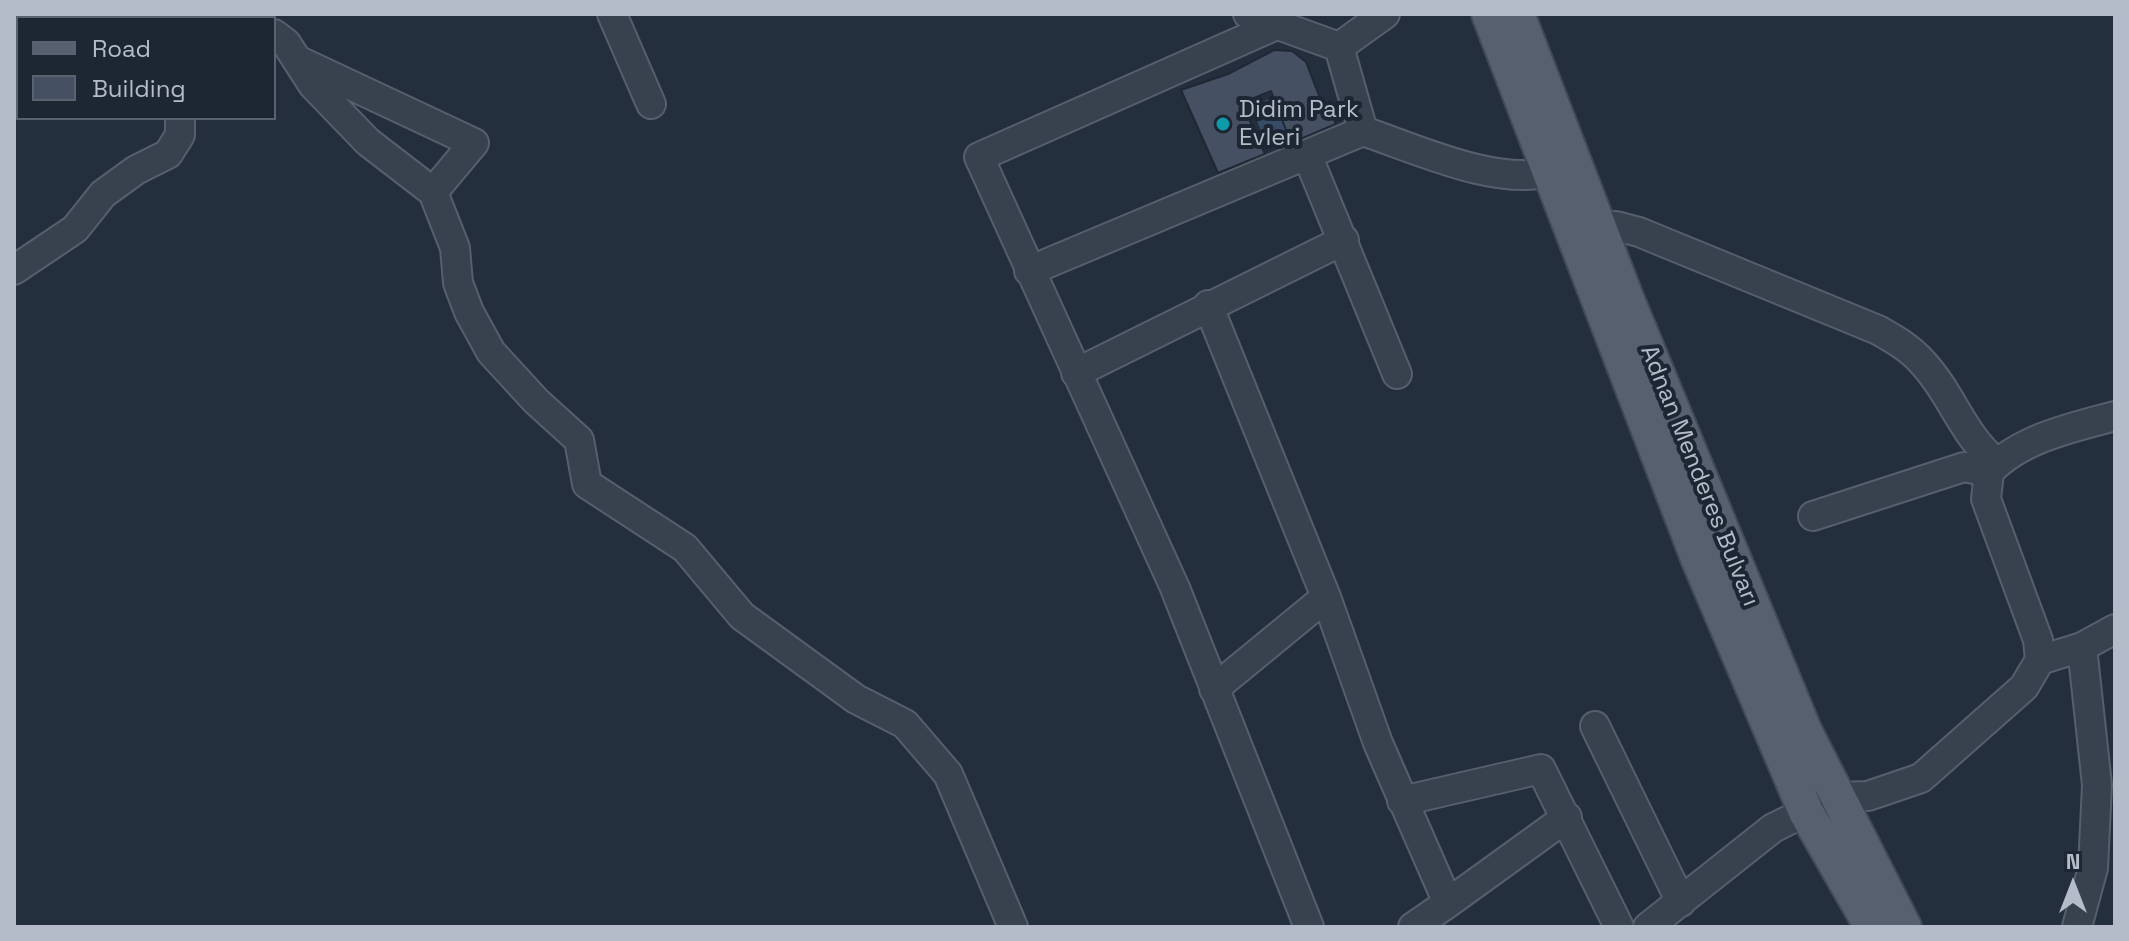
<!DOCTYPE html>
<html>
<head>
<meta charset="utf-8">
<style>
  body { margin:0 }
  #map { position:relative; width:2129px; height:941px; overflow:hidden; background:#242f3e; font-family:"Space Grotesk",sans-serif }
  canvas { display:block }
  .frame { position:absolute; inset:0; border:16px solid #b4bcc9; pointer-events:none }
  .legend { position:absolute; left:16px; top:16px; width:260px; height:104px; box-sizing:border-box; background:#1d2633; border:2px solid #59626f; margin:0; padding:10px 14px; list-style:none; font-size:24px; color:#b4bcc9 }
  .legend li { display:flex; align-items:center; gap:16px; height:40px }
  .legend b { width:40px; border:2px solid #59626f }
  .north { position:absolute; left:2033px; top:845px; width:80px; height:80px; -webkit-text-stroke:6px #1d2633; paint-order:stroke; rotate:0deg; font-size:22px; font-weight:700; line-height:32px; text-align:center; color:#b4bcc9 }
  .north::after { content:''; display:block; margin:auto; width:28px; height:36px; background:#b4bcc9; clip-path:polygon(50% 0,100% 100%,50% 72%,0 100%) }
</style>
</head>
<body>
<div id="map">
<canvas width="2129" height="941"></canvas>
<div class="frame"></div>
<ul class="legend">
<li><b style="height:10px;background:#56606e"></b>Road</li>
<li><b style="height:22px;background:#455162"></b>Building</li>
</ul>
<div class="north">N</div>
</div>
<script>
const c = document.querySelector('canvas').getContext('2d');
c.lineJoin = 'round';
function fillPath(path, color) { c.fillStyle = color; c.fill(path, 'evenodd'); }
function trace(path, color, width, dash) { c.strokeStyle = color; c.lineWidth = width; c.lineCap = dash ? 'butt' : 'round'; c.setLineDash(dash || []); c.stroke(path); }
function write(font, color, halo, rows, align = 'center') {
  c.font = font + ' "Space Grotesk",sans-serif'; c.lineWidth = 8; c.setLineDash([]); c.textBaseline = 'middle'; c.strokeStyle = halo; c.fillStyle = color; for (const [text, x, y, turn = 0] of rows) {
    c.save(); c.translate(x, y); c.rotate((+turn || 0) * Math.PI / 180); c.textAlign = isNaN(turn) ? turn : align; if (halo) c.strokeText(text, 0, 0); c.fillText(text, 0, 0); c.restore();
  }
}
const water = new Path2D(`
  M 1274,97 L 1289,137 L 1267,146 L 1251,106 Z`);
const building = new Path2D(`
  M 1274,50 L 1292,51 L 1306,62 L 1325,111 L 1330,110 L 1336,124 L 1291,143 L 1271,91 L 1242,103 L 1265,154 L 1218,173 L 1181,90 L 1228,74 Z`);
const minor = new Path2D(`
  M 244,14 L 250,18
  M 612,14 L 651,104
  M 1248,14 L 1339,47 L 1363,131
  M 182,18 L 182,14
  M 1281,23 L 979,157 L 1175,588 L 1309,927
  M 274,34 L 286,43 L 313,85 L 368,142 L 433,192 L 455,248 L 458,283 L 469,312 L 491,352 L 536,401 L 579,440 L 587,484 L 685,548 L 742,616 L 856,699 L 905,724 L 948,774 L 1013,927
  M 1339,47 L 1385,14
  M 297,60 L 474,143 L 433,192
  M 1308,157 L 1397,374
  M 1600,228 L 1616,226 L 1639,232 L 1878,330 C 1894,339 1910,348 1923,363 C 1952,394 1963,436 1997,463
  M 14,270 L 75,229 L 103,194 L 136,170 L 168,154 L 180,135 L 180,118
  M 1029,271 L 1363,131 C 1417,149 1495,186 1550,172
  M 1208,305 L 1326,597 L 1378,743 L 1448,903 L 1413,927
  M 1076,373 L 1344,240
  M 1813,516 L 1964,467 L 1989,472
  M 2040,660 L 2082,647 L 2115,629
  M 1214,689 L 1326,597
  M 1595,726 L 1681,902
  M 1402,801 L 1541,769 L 1619,927
  M 1448,903 L 1567,817
  M 1648,927 L 1773,828 L 1836,797 L 1868,796 L 1921,778 L 2024,687 L 2040,660 L 2038,640 L 1986,499 L 1989,472 C 2019,439 2073,427 2115,416
  M 2077,927 L 2093,868 L 2097,785 L 2082,647`);
const major = new Path2D(`
  M 1489,14 L 1698,558 L 1806,812 L 1872,927
  M 1517,14 L 1627,300 L 1804,730 L 1904,927`);
const markers = [
  [1223,124,8,"#0f9aa8"]
];
const poiNames = [
  ["Didim Park",1239,110],
  ["Evleri",1239,138]
];
const streetNames = [
  ["Adnan Menderes Bulvarı",1699,476,68]
];
fillPath(water, '#394c67');
fillPath(building, '#455162');
trace(building, '#1f2835', 2);
trace(minor, '#565f6c', 32);
trace(major, '#414a57', 38);
trace(minor, '#38414e', 28);
trace(major, '#56606e', 34);
for (const [x, y, r, color] of markers) { const dot = new Path2D(); dot.arc(x, y, r, 0, 2 * Math.PI); c.fillStyle = color; c.fill(dot); trace(dot, '#1d2633', 3); }
write('24px', '#b4bcc9', '#1d2633', poiNames, 'left');
write('24px', '#b4bcc9', '#1d2633', streetNames);
</script>
</body>
</html>
